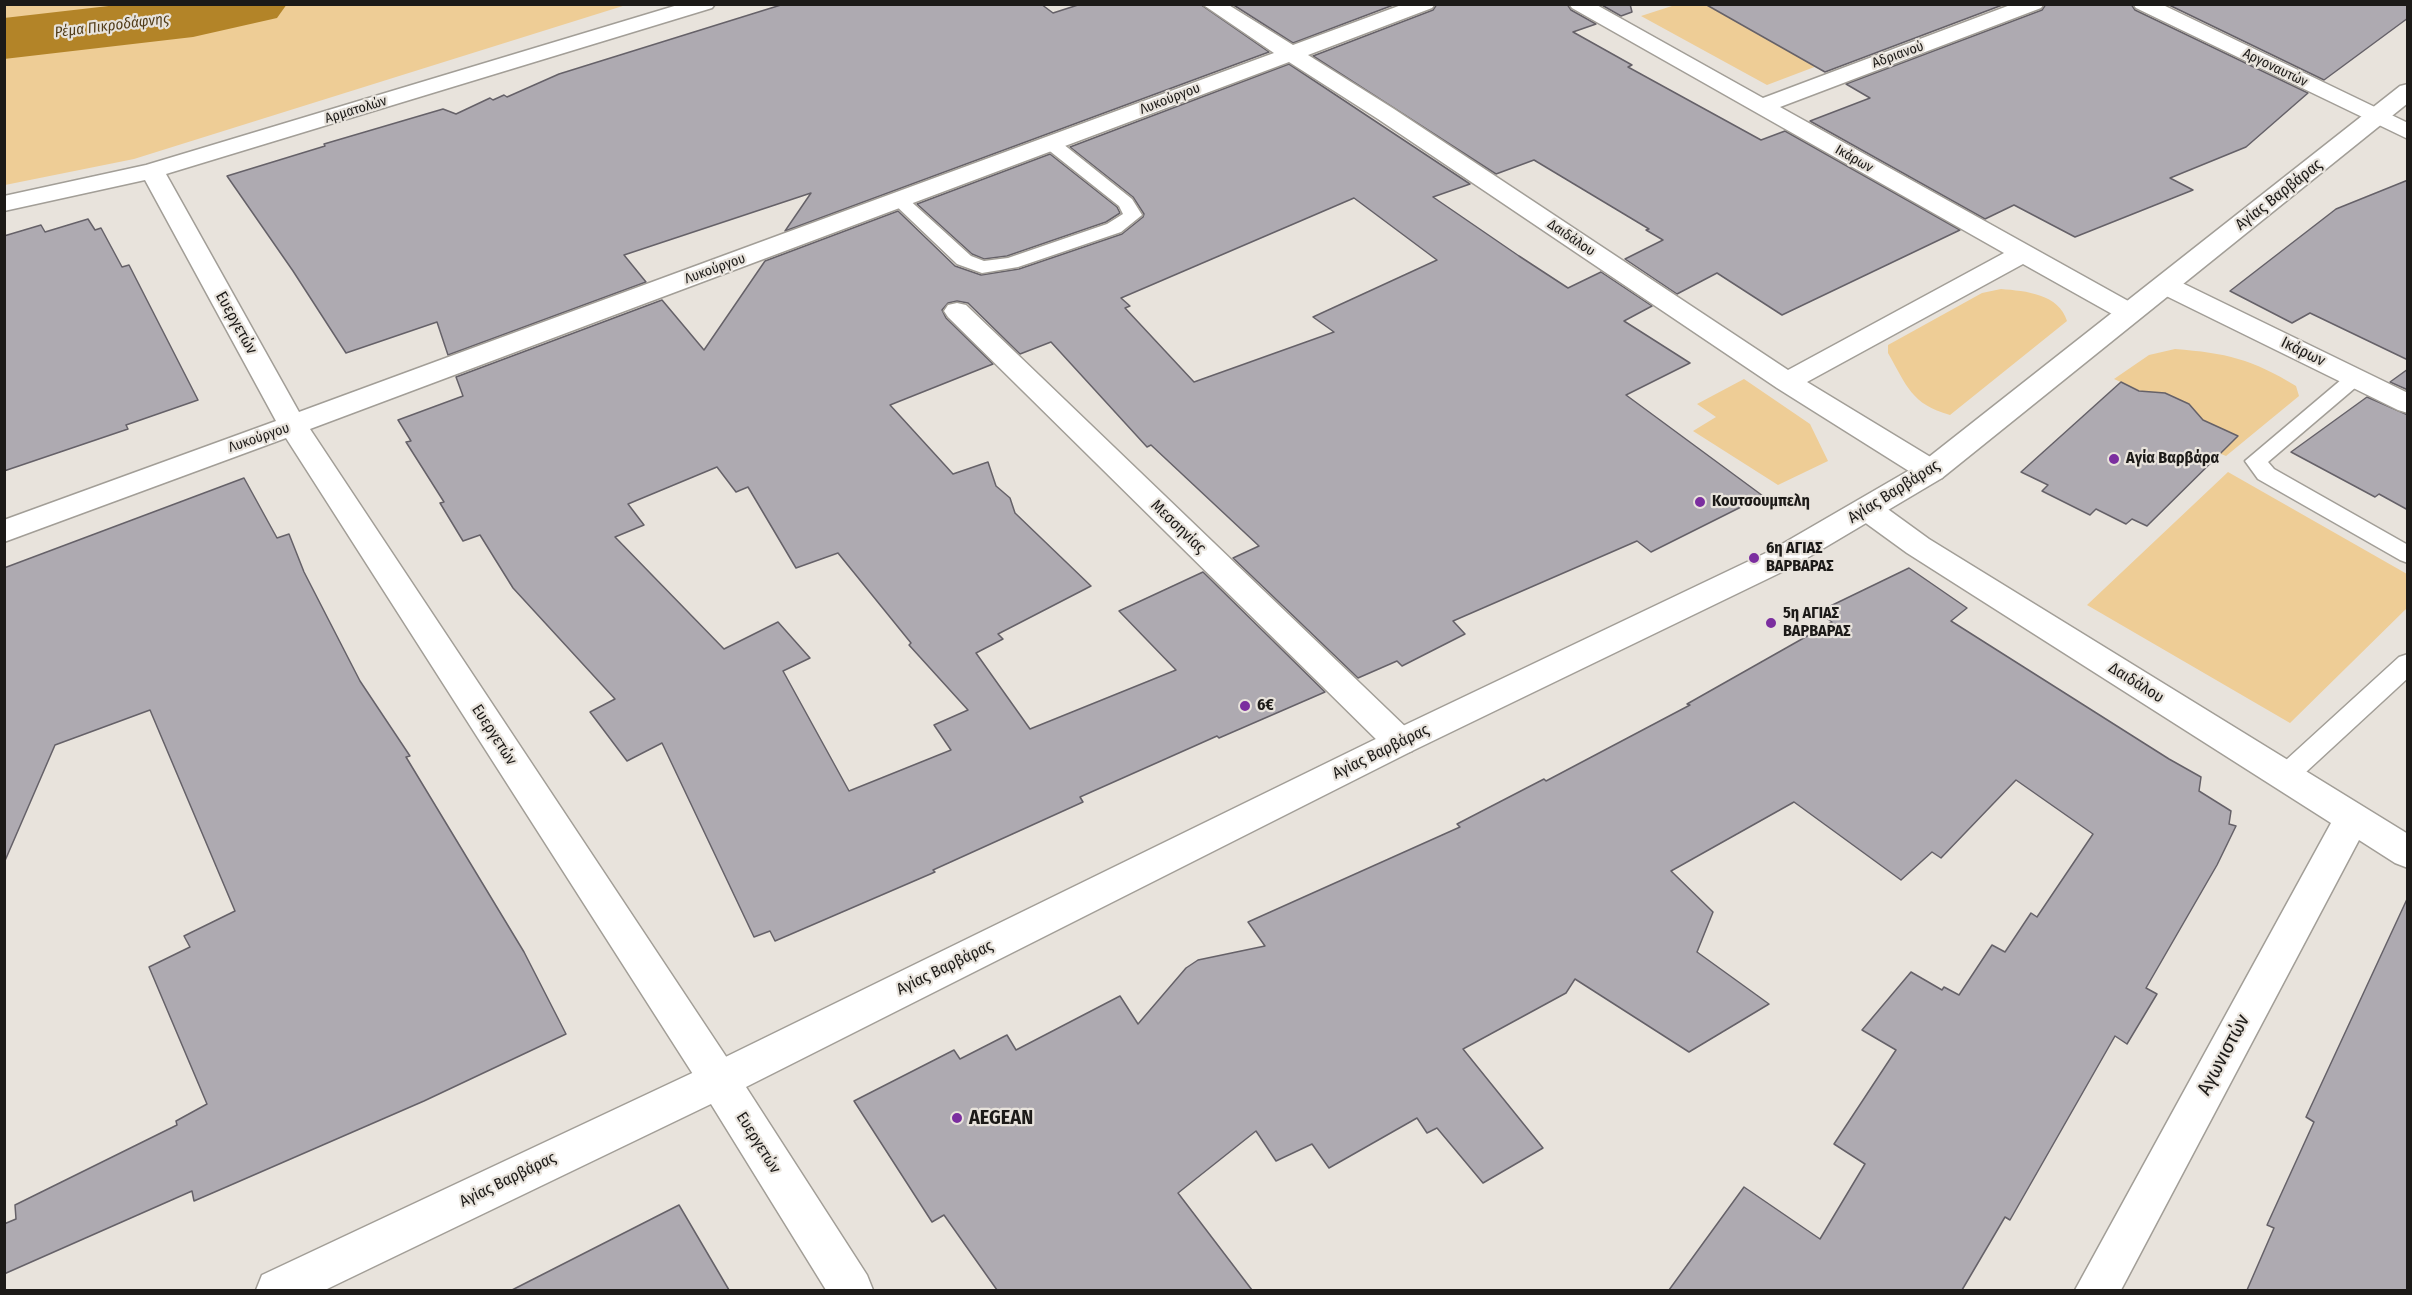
<!DOCTYPE html>
<html>
<head>
<meta charset="utf-8">
<style>
  body { margin:0 }
  #map { position:relative; width:2412px; height:1295px; overflow:hidden; background:#e8e3dc; font-family:"Fira Sans Condensed",sans-serif }
  canvas { display:block }
  .frame { position:absolute; inset:0; border:6px solid #1c1a18; pointer-events:none }
</style>
</head>
<body>
<div id="map">
<canvas width="2412" height="1295"></canvas>
<div class="frame"></div>
</div>
<script>
const c = document.querySelector('canvas').getContext('2d');
c.lineJoin = 'round';
function fillPath(path, color) { c.fillStyle = color; c.fill(path, 'evenodd'); }
function trace(path, color, width, dash) { c.strokeStyle = color; c.lineWidth = width; c.lineCap = dash ? 'butt' : 'round'; c.setLineDash(dash || []); c.stroke(path); }
function write(font, color, halo, rows, align = 'center') {
  c.font = font + ' "Fira Sans Condensed",sans-serif'; c.lineWidth = 4.5; c.setLineDash([]); c.textBaseline = 'middle'; c.strokeStyle = halo; c.fillStyle = color; for (const [text, x, y, turn = 0] of rows) {
    c.save(); c.translate(x, y); c.rotate((+turn || 0) * Math.PI / 180); c.textAlign = isNaN(turn) ? turn : align; if (halo) c.strokeText(text, 0, 0); c.fillText(text, 0, 0); c.restore();
  }
}
const green = new Path2D(`
  M 5,4 L 626,4 L 626,5 L 134,159 L 5,185 Z
  M 1675,5 L 1816,5 L 1883,41 L 1767,85 L 1641,16 Z
  M 2001,289 C 2026,291 2059,294 2067,321 L 1950,415 C 1911,404 1907,386 1888,353 L 1888,345 L 1982,293 Z
  M 2175,349 C 2226,353 2252,359 2296,386 L 2299,396 L 2226,456 L 2204,447 L 2222,429 L 2114,379 L 2149,355 Z
  M 1744,379 L 1810,424 L 1828,461 L 1778,485 L 1693,431 L 1716,417 L 1697,404 Z
  M 2228,472 L 2407,574 L 2407,608 L 2290,723 L 2087,605 Z`);
const river = new Path2D(`
  M 126,4 L 287,4 L 277,18 L 193,37 L 4,59 L 4,18 Z`);
const building = new Path2D(`
  M 784,4 L 1041,4 L 1053,13 L 1081,4 L 1200,4 L 1269,52 L 785,231 L 811,193 L 624,255 L 646,282 L 448,355 L 437,322 L 346,353 L 293,271 L 227,176 L 325,146 L 324,144 L 443,109 L 456,114 L 490,98 L 493,100 L 504,95 L 507,97 L 559,74 Z
  M 1232,4 L 1396,4 L 1293,43 Z
  M 1437,4 L 1567,4 L 1571,10 L 1596,24 L 1573,32 L 1632,65 L 1628,67 L 1761,140 L 1785,131 L 1960,230 L 1782,315 L 1717,273 L 1677,294 L 1625,259 L 1663,240 L 1646,230 L 1649,229 L 1534,160 L 1496,174 L 1313,56 L 1433,10 Z
  M 1600,4 L 1630,4 L 1632,12 L 1621,16 Z
  M 1705,4 L 2005,4 L 1825,72 Z
  M 2046,4 L 2131,4 L 2135,10 L 2308,93 L 2246,147 L 2170,178 L 2193,190 L 2075,237 L 2014,205 L 1985,219 L 1810,121 L 1870,98 L 1846,84 L 2042,10 Z
  M 2167,4 L 2408,4 L 2408,18 L 2324,80 Z
  M 1289,64 L 1470,184 L 1433,197 L 1519,256 L 1568,288 L 1601,272 L 1652,306 L 1624,321 L 1690,363 L 1626,395 L 1763,496 L 1651,552 L 1637,541 L 1453,621 L 1465,634 L 1402,666 L 1397,661 L 1358,678 L 1233,558 L 1259,546 L 1151,445 L 1147,447 L 1051,342 L 1020,354 L 968,303 L 957,301 L 948,303 L 942,310 L 946,318 L 993,364 L 890,405 L 953,474 L 988,462 L 996,486 L 1010,498 L 1015,513 L 1091,586 L 998,634 L 1003,639 L 976,653 L 1030,729 L 1176,670 L 1119,611 L 1203,572 L 1325,692 L 1219,738 L 1217,736 L 1080,797 L 1083,802 L 933,870 L 935,872 L 775,941 L 770,931 L 754,937 L 662,743 L 627,761 L 590,712 L 615,699 L 513,588 L 480,535 L 463,541 L 440,503 L 444,502 L 406,442 L 411,441 L 398,420 L 463,396 L 456,377 L 662,300 L 704,350 L 765,261 L 898,211 L 955,266 L 981,275 L 1019,269 L 1122,234 L 1143,217 L 1144,214 L 1133,197 L 1070,147 ZM 1354,198 L 1437,260 L 1313,317 L 1334,332 L 1194,382 L 1125,308 L 1130,306 L 1121,298 ZM 717,467 L 736,492 L 748,487 L 796,568 L 838,553 L 911,643 L 909,645 L 968,710 L 934,725 L 951,750 L 849,791 L 783,671 L 810,658 L 778,622 L 724,649 L 615,537 L 644,525 L 628,504 Z
  M 1050,154 L 1117,207 L 1120,213 L 1106,222 L 1007,256 L 984,259 L 972,254 L 917,204 Z
  M 2408,180 L 2408,360 L 2310,313 L 2292,323 L 2230,291 L 2336,209 Z
  M 88,219 L 95,230 L 101,228 L 122,267 L 129,265 L 198,400 L 126,425 L 128,429 L 4,471 L 4,236 L 41,225 L 45,232 Z
  M 2408,369 L 2408,390 L 2390,382 Z
  M 2121,382 L 2139,391 L 2165,393 L 2189,404 L 2203,420 L 2238,436 L 2147,526 L 2132,519 L 2126,524 L 2096,509 L 2090,515 L 2042,491 L 2048,485 L 2021,472 Z
  M 2367,397 L 2408,415 L 2408,510 L 2379,494 L 2375,497 L 2291,452 Z
  M 244,478 L 277,538 L 289,534 L 304,572 L 360,681 L 410,756 L 406,757 L 524,952 L 566,1034 L 424,1101 L 194,1201 L 192,1191 L 4,1274 L 4,1224 L 16,1219 L 15,1205 L 177,1125 L 176,1121 L 207,1104 L 149,967 L 190,947 L 184,936 L 235,911 L 150,710 L 55,745 L 4,863 L 4,568 Z
  M 1909,568 L 1967,608 L 1951,621 L 2169,759 L 2201,777 L 2199,791 L 2231,811 L 2229,824 L 2236,826 L 2217,865 L 2146,988 L 2157,994 L 2127,1044 L 2115,1036 L 2010,1220 L 2005,1217 L 1962,1290 L 1669,1290 L 1744,1187 L 1820,1239 L 1865,1164 L 1834,1144 L 1896,1050 L 1862,1030 L 1911,972 L 1942,990 L 1944,987 L 1959,995 L 1992,945 L 2005,952 L 2031,913 L 2037,917 L 2093,834 L 2016,780 L 1941,858 L 1932,852 L 1901,880 L 1794,802 L 1671,871 L 1713,912 L 1697,952 L 1769,1004 L 1689,1052 L 1575,979 L 1566,993 L 1463,1049 L 1543,1148 L 1483,1183 L 1437,1128 L 1427,1133 L 1417,1118 L 1329,1168 L 1312,1144 L 1276,1161 L 1256,1131 L 1178,1193 L 1252,1290 L 997,1290 L 944,1215 L 932,1222 L 854,1101 L 954,1050 L 960,1059 L 1007,1035 L 1016,1050 L 1120,996 L 1138,1024 L 1186,968 L 1198,960 L 1265,946 L 1248,922 L 1460,827 L 1457,824 L 1544,779 L 1546,781 L 1690,705 L 1687,704 L 1832,622 L 1818,612 Z
  M 2408,897 L 2408,1290 L 2247,1290 L 2274,1228 L 2267,1225 L 2314,1122 L 2306,1117 Z
  M 679,1205 L 729,1290 L 512,1290 Z`);
const service = new Path2D(`
  M 1052,139 L 1058,140 L 1132,199 L 1142,215 L 1121,232 L 1018,267 L 982,273 L 957,264 L 890,200 L 893,196 L 905,196 L 971,256 L 984,261 L 1008,258 L 1107,224 L 1123,214 L 1119,206 L 1046,148 L 1043,144 L 1046,140 Z
  M 2355,372 L 2362,374 L 2365,378 L 2362,382 L 2268,462 L 2274,469 L 2408,545 L 2408,563 L 2400,560 L 2258,479 L 2245,461 L 2348,374 Z
  M 2408,654 L 2408,678 L 2293,784 L 2284,787 L 2275,784 L 2271,777 L 2275,770 L 2399,657 Z`);
const minor = new Path2D(`
  M 681,4 L 715,4 L 712,8 L 166,174 L 299,412 L 1274,53 L 1202,4 L 1227,4 L 1293,45 L 1404,4 L 1435,4 L 1432,8 L 1308,55 L 1394,109 L 1788,370 L 2004,253 L 1572,8 L 1569,4 L 1595,4 L 1763,98 L 2013,4 L 2044,4 L 2041,8 L 1780,107 L 2139,307 L 2143,313 L 2139,319 L 2130,321 L 2121,319 L 2023,264 L 1807,382 L 1942,464 L 1946,471 L 1942,478 L 1931,481 L 1920,478 L 1777,388 L 1378,119 L 1289,62 L 310,429 L 733,1067 L 739,1080 L 733,1093 L 719,1098 L 705,1093 L 286,438 L 4,542 L 4,520 L 276,421 L 145,180 L 4,211 L 4,196 L 146,165 Z
  M 2133,4 L 2161,4 L 2408,123 L 2408,139 L 2136,8 Z
  M 2165,277 L 2174,279 L 2408,393 L 2408,413 L 2398,410 L 2156,291 L 2152,285 L 2156,279 Z
  M 957,303 L 966,305 L 1412,733 L 1417,742 L 1412,751 L 1400,755 L 1388,751 L 948,317 L 944,311 L 948,305 Z
  M 1867,499 L 1878,502 L 1929,539 L 2408,834 L 2408,868 L 2395,863 L 2359,840 L 2121,1290 L 2075,1290 L 2331,823 L 1907,553 L 1856,516 L 1852,509 L 1856,502 Z`);
const tertiary = new Path2D(`
  M 2408,84 L 2408,103 L 1942,478 L 1792,567 L 1412,751 L 746,1087 L 867,1275 L 873,1290 L 826,1290 L 711,1104 L 325,1290 L 256,1290 L 262,1275 L 705,1067 L 1388,733 L 1770,551 L 1920,464 L 2400,86 Z`);
const markers = [
  [2114,459,6,"#7b2e9f"],
  [1700,502,6,"#7b2e9f"],
  [1754,558,6,"#7b2e9f"],
  [1771,623,6,"#7b2e9f"],
  [1245,706,6,"#7b2e9f"],
  [957,1118,6,"#7b2e9f"]
];
const farStreetnames = [
  ["Αδριανού",1898,55,-20],
  ["Αργοναυτών",2275,68,26],
  ["Λυκούργου",1170,99,-21],
  ["Αρματολών",356,110,-17],
  ["Ικάρων",1854,159,30],
  ["Δαιδάλου",1571,238,34],
  ["Λυκούργου",715,269,-20],
  ["Λυκούργου",259,438,-19]
];
const farWaternames = [
  ["Ρέμα Πικροδάφνης",112,26,-7]
];
const streetNames = [
  ["Αγίας Βαρβάρας",2279,195,-38],
  ["Ευεργετών",236,323,61],
  ["Ικάρων",2303,352,26],
  ["Αγίας Βαρβάρας",1894,492,-32],
  ["Μεσσηνίας",1178,527,44],
  ["Δαιδάλου",2136,683,32],
  ["Ευεργετών",494,735,57],
  ["Αγίας Βαρβάρας",1381,752,-26],
  ["Αγίας Βαρβάρας",945,968,-26],
  ["Ευεργετών",758,1143,58],
  ["Αγίας Βαρβάρας",508,1180,-26]
];
const poiNames = [
  ["Αγία Βαρβάρα",2126,459],
  ["Κουτσουμπελη",1712,502],
  ["6η ΑΓΙΑΣ",1766,549],
  ["ΒΑΡΒΑΡΑΣ",1766,567],
  ["5η ΑΓΙΑΣ",1783,614],
  ["ΒΑΡΒΑΡΑΣ",1783,632],
  ["6€",1257,706]
];
const nearStreetnames = [
  ["Αγωνιστών",2224,1055,-62]
];
const nearPoinames = [
  ["AEGEAN",969,1118]
];
fillPath(green, '#eecd96');
fillPath(river, '#b38428');
fillPath(building, '#aeaab1');
trace(building, '#656168', 1.5);
trace(service, '#a29e97', 3);
trace(minor, '#a29e97', 3);
trace(tertiary, '#a29e97', 3);
fillPath(service, '#fff');
fillPath(minor, '#fff');
fillPath(tertiary, '#fff');
for (const [x, y, r, color] of markers) { const dot = new Path2D(); dot.arc(x, y, r, 0, 2 * Math.PI); c.fillStyle = color; c.fill(dot); trace(dot, '#e8e3dc', 2); }
write('14px', '#1c1a18', '#e8e3dc', farStreetnames);
write('italic 15px', '#523d19', '#e8e3dc', farWaternames);
write('16px', '#1c1a18', '#e8e3dc', streetNames);
write('bold 16px', '#1c1a18', '#e8e3dc', poiNames, 'left');
write('20px', '#1c1a18', '#e8e3dc', nearStreetnames);
write('bold 20px', '#1c1a18', '#e8e3dc', nearPoinames, 'left');
</script>
</body>
</html>
